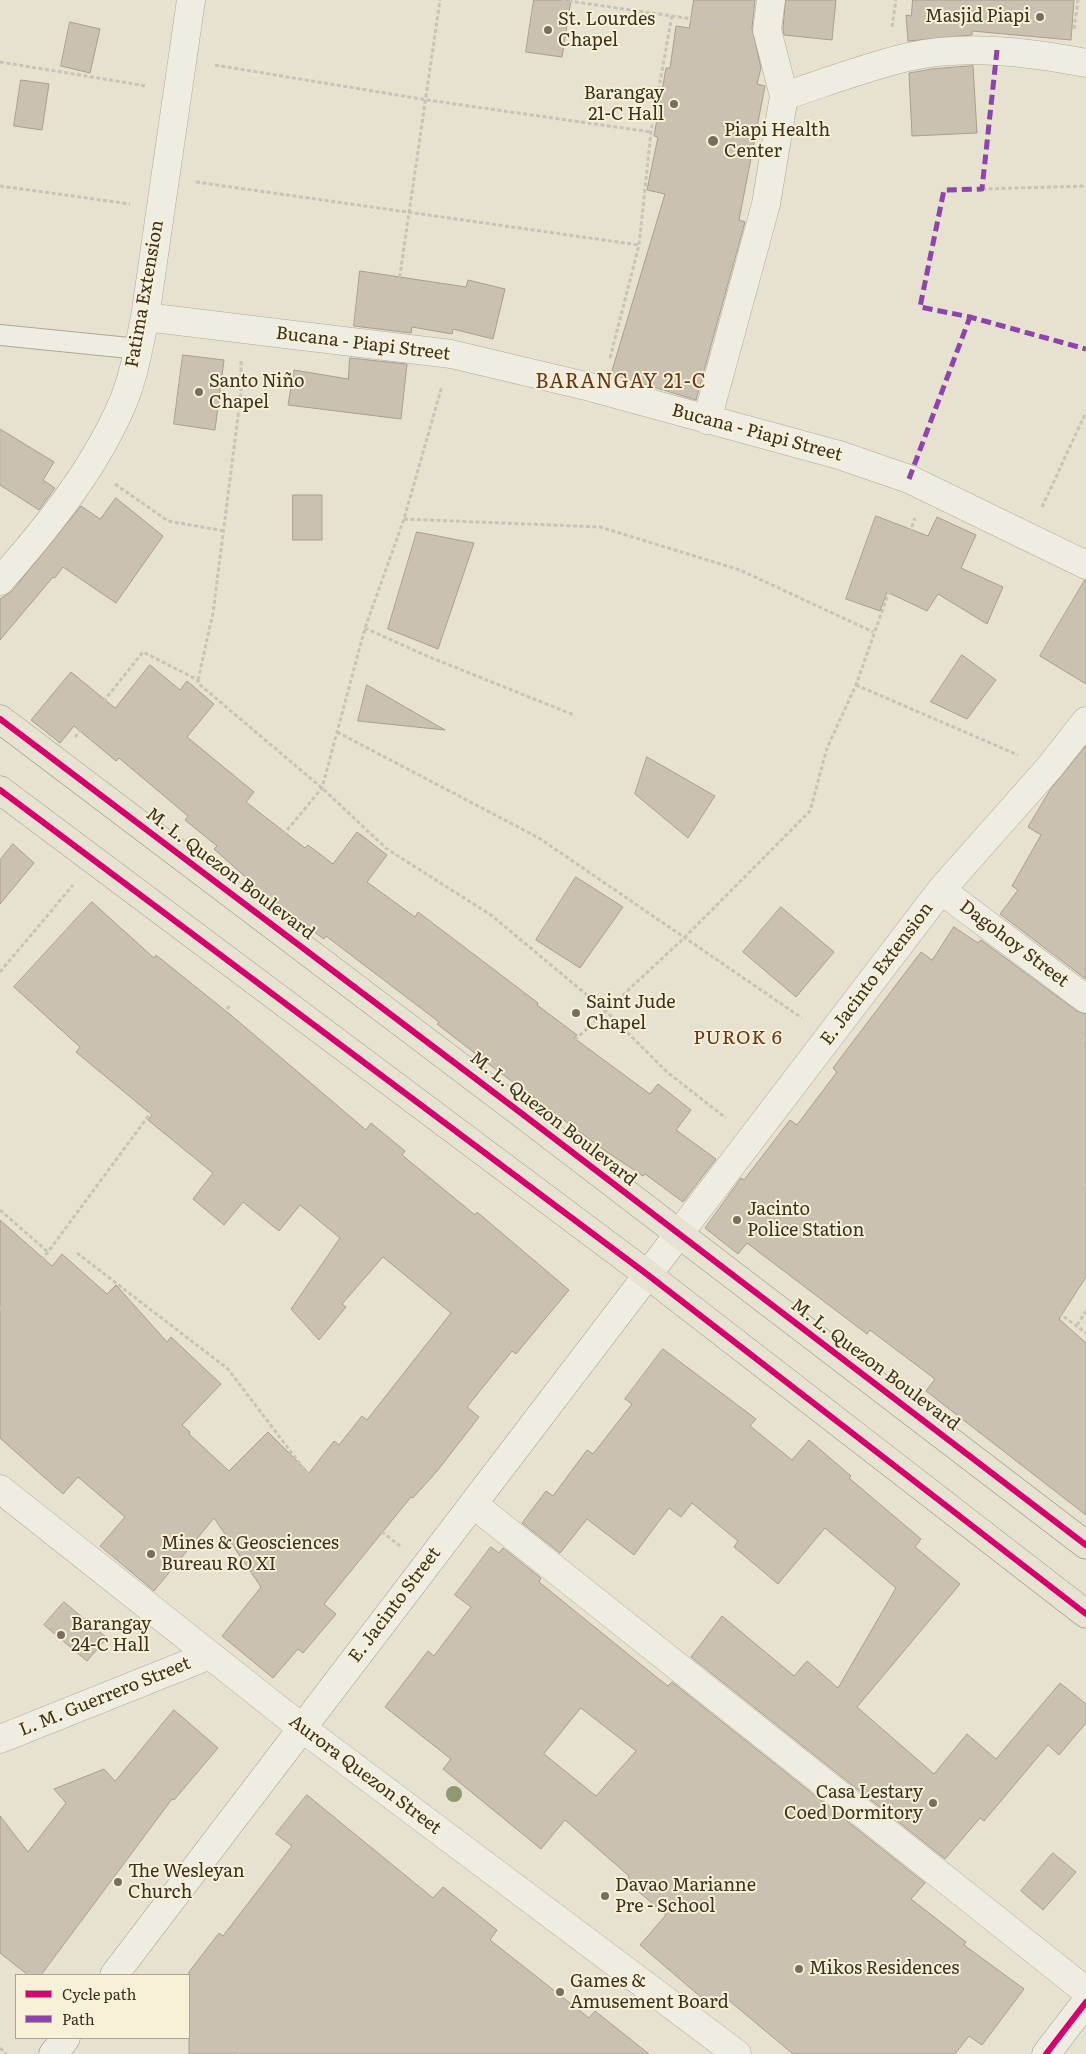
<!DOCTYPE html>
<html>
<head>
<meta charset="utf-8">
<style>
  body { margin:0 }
  #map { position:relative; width:1086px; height:2054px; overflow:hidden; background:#e7e2d0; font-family:Literata,serif }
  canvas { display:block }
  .legend { position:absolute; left:15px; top:1974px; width:175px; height:65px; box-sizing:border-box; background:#f7f1d7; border:1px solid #ada48d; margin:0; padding:6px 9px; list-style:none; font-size:15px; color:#3d301f }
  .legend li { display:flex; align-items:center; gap:10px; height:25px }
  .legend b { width:25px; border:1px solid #ada48d }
</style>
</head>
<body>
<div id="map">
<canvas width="1086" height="2054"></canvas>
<ul class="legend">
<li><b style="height:6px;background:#d6006c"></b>Cycle path</li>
<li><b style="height:6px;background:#8e44ad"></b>Path</li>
</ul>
</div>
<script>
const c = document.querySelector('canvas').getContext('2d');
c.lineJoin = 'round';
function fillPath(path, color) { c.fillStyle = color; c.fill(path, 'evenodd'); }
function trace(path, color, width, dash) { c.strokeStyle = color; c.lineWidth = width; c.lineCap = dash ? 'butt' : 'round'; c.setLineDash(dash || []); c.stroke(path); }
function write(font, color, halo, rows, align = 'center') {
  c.font = font + ' Literata,serif'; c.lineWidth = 4; c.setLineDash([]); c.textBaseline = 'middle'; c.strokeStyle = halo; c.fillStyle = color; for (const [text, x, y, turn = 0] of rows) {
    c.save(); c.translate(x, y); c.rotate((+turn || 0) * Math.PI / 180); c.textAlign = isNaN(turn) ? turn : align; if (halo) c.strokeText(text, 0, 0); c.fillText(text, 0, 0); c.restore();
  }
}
const building = new Path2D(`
  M 534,0 L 571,0 L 562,57 L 526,52 Z
  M 694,0 L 755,0 L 752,28 L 761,68 L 757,84 L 765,86 L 739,220 L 745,222 L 696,400 L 611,374 L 665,194 L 647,190 L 658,137 L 654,136 L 666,68 L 670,68 L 676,26 L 689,28 Z
  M 786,0 L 836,0 L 832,40 L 784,35 L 783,29 Z
  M 913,0 L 1074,0 L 1071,40 L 972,31 L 972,35 L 908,41 L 906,15 L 911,16 Z
  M 70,22 L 100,29 L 90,73 L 61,66 Z
  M 973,66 L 977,133 L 912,136 L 909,73 L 932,69 Z
  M 21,80 L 49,84 L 42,130 L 14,126 Z
  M 360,271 L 466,287 L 468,280 L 505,289 L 493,339 L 453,329 L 452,334 L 412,327 L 411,333 L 354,326 Z
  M 183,355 L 224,360 L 215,430 L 174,424 Z
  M 350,358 L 407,364 L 401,419 L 288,405 L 294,370 L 348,379 Z
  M 0,429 L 54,462 L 43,480 L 55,488 L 39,510 L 0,485 Z
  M 293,495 L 322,495 L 322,540 L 293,540 Z
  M 116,498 L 163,536 L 116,603 L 63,567 L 55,578 L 53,577 L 0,640 L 0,599 L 12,591 L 81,506 L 100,519 Z
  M 876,516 L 928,536 L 937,517 L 976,535 L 961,568 L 1003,587 L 987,624 L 938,594 L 927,611 L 887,592 L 880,611 L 846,599 Z
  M 417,532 L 474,543 L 438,649 L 388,629 Z
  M 1085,580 L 1086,580 L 1086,684 L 1040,656 Z
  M 962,655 L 996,680 L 967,719 L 931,702 Z
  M 150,665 L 180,690 L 187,681 L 214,704 L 187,737 L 254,792 L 246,802 L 305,848 L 308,845 L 333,864 L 357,832 L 387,855 L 367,882 L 415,917 L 418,912 L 538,1003 L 537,1005 L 577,1035 L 574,1038 L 650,1094 L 658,1084 L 691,1110 L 676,1130 L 716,1159 L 683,1202 L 645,1174 L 643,1176 L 604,1150 L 494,1068 L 437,1024 L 439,1022 L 326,936 L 324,939 L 246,883 L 249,880 L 214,849 L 217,846 L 185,820 L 188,816 L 119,758 L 116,761 L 74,726 L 60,743 L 31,720 L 71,672 L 115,708 Z
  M 367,685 L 445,730 L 358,721 Z
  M 1086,746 L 1086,979 L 1000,914 L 1018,890 L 1012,886 L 1041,835 L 1028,827 L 1050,790 Z
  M 647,757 L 715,796 L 688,838 L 635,794 Z
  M 13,844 L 34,863 L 0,904 L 0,860 Z
  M 576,877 L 623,907 L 580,968 L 536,940 Z
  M 92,902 L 154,958 L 156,955 L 232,1016 L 366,1130 L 371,1123 L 405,1151 L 402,1155 L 475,1215 L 477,1212 L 569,1290 L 516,1354 L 512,1351 L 467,1407 L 479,1417 L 438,1470 L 413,1498 L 411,1497 L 324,1604 L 336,1614 L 303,1653 L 298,1649 L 273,1678 L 222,1636 L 261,1587 L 214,1518 L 154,1591 L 100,1546 L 125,1517 L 78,1477 L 63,1494 L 0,1438 L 0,1220 L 52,1266 L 62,1254 L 107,1294 L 116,1285 L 167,1342 L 171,1337 L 221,1384 L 182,1425 L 190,1432 L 189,1434 L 229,1471 L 268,1432 L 309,1473 L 334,1441 L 339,1445 L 362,1416 L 367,1420 L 451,1313 L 383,1257 L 342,1304 L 346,1307 L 319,1340 L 291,1309 L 340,1238 L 300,1205 L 279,1231 L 243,1202 L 224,1225 L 193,1199 L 213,1173 L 148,1120 L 152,1115 L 76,1052 L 80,1047 L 14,987 Z
  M 781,907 L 834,952 L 796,997 L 743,952 Z
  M 954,927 L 978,943 L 981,940 L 1077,1011 L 1086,1014 L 1086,1277 L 1059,1319 L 1086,1343 L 1086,1515 L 926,1391 L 935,1379 L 870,1330 L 867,1334 L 747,1243 L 738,1254 L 705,1228 L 741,1178 L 744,1180 L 790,1120 L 797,1125 L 837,1072 L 833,1068 L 921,952 L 932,960 Z
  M 663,1349 L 756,1419 L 750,1426 L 792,1460 L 809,1440 L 851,1476 L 849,1478 L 921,1539 L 915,1547 L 960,1584 L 857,1707 L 934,1774 L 967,1734 L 996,1759 L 1060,1683 L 1086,1704 L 1086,1723 L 1059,1755 L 1048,1745 L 984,1821 L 980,1818 L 945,1859 L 691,1657 L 722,1616 L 794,1676 L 807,1661 L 838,1688 L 896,1588 L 825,1528 L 778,1584 L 734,1547 L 738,1541 L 692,1503 L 681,1517 L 669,1508 L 634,1555 L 587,1519 L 560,1553 L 522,1523 L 546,1491 L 553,1496 L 587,1450 L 593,1454 L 632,1404 L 625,1399 Z
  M 491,1547 L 499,1553 L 503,1548 L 541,1578 L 539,1582 L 660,1680 L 668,1686 L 672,1682 L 925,1883 L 911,1899 L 966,1942 L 964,1945 L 1024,1989 L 982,2045 L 969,2036 L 955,2054 L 793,2054 L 726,1998 L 716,2010 L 640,1945 L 666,1915 L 626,1881 L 629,1876 L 565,1820 L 541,1849 L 443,1769 L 451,1759 L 385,1707 L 428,1651 L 434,1656 L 471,1607 L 455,1595 ZM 581,1708 L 636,1751 L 596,1796 L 544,1754 Z
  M 64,1602 L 107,1638 L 87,1661 L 44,1625 Z
  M 174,1710 L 218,1748 L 174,1800 L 172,1799 L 41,1975 L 28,1975 L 0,1953 L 0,1816 L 28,1852 L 66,1803 L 54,1789 L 104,1769 L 115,1781 Z
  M 307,1795 L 433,1898 L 443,1887 L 497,1930 L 490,1940 L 589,2018 L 595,2011 L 649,2054 L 189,2054 L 189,1972 L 219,1933 L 223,1936 L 292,1846 L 276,1834 Z
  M 1053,1853 L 1076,1872 L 1043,1910 L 1021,1891 Z`);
const path = new Path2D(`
  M 562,0 L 734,25
  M 892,27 L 896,0
  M 1074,29 L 1078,0
  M 0,62 L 147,86
  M 215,65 L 427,100 L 651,132
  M 196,182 L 639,245
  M 0,186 L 130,204
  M 982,189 L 1086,186
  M 394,316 L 440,0
  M 610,358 L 639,245 L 651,132 L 672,15
  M 115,484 L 168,521 L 224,531
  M 1042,507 L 1086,412
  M 404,519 L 600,527 L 740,570 L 873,632
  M 365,628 L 427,656 L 574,715
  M 198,680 L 213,613 L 241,393 L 241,361
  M 856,685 L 1018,755
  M 337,732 L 539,838 L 802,1018
  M 75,737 L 143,652 L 198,680 L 199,684 L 322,788 L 387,849 L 491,915 L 605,1010 L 667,1072 L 726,1118
  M 254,870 L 322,788 L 365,628 L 404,519 L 442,386
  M 0,972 L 73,885
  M 883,1019 L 1023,1140 L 1086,1186
  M 540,1087 L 577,1038 L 685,937 L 810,811 L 827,748 L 856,685 L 915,518
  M 805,1120 L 957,1238 L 1086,1333
  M 0,1210 L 48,1252
  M 957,1238 L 1023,1140 L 1086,1037
  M 77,1253 L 228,1369 L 307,1473 L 400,1546
  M 0,1310 L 48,1252 L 231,1004
  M 1077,1325 L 1086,1311
  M 189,2010 L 239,2054
  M 0,2048 L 6,2054`);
const lane = new Path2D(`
  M 0,335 L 139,349`);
const street = new Path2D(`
  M 784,96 C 824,83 866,67 908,57 C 966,44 1028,52 1086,63
  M 145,317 L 451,354 L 590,387 L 839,455 L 909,479 L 1086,565
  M 707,420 L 766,204 L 784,96 L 767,30 L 771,0
  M 0,581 C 46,529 92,472 120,409 C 133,381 139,347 145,317 L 191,0
  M 941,890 L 1086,999
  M 678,1235 L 941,890 L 1049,768 L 1086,721
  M 0,1489 L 302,1728 L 737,2054
  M 473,1504 L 1086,1991
  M 0,1739 L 210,1655`);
const secondary = new Path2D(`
  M 114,1975 L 678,1235
  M 53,2054 L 66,2038
  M 1046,2054 L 1086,2002`);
const primary = new Path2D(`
  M 0,719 L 521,1113 L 1086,1545
  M 0,790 L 648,1275 L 1086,1614`);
const quiet = new Path2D(`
  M 997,50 L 982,189 L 944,190 L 920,307 L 970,317 L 1086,349
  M 909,479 L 970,317`);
const cycleway = new Path2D(`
  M 0,719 L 521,1113 L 1086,1545
  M 0,790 L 648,1275 L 1086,1614
  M 1046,2054 L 1086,2002`);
const trees = [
  [454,1794]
];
const markers = [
  [1040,17,5,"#786e5d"],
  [548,30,5,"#786e5d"],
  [674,104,5,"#786e5d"],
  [713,141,6,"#786e5d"],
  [199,392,5,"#786e5d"],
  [576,1013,5,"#786e5d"],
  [737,1220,5,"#786e5d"],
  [151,1554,5,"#786e5d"],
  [61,1635,5,"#786e5d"],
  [933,1803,5,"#786e5d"],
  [118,1882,5,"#786e5d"],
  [605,1896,5,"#786e5d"],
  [799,1969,5,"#786e5d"],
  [560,1992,5,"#786e5d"]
];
const poiNames = [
  ["Masjid Piapi",1030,17,"right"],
  ["St. Lourdes",558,20],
  ["Chapel",558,41],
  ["Barangay",664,94,"right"],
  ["21-C Hall",664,115,"right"],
  ["Piapi Health",724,131],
  ["Center",724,152],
  ["Santo Niño",209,382],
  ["Chapel",209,403],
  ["Saint Jude",586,1003],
  ["Chapel",586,1024],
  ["Jacinto",747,1210],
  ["Police Station",747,1231],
  ["Mines & Geosciences",161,1544],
  ["Bureau RO XI",161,1565],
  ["Barangay",71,1625],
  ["24-C Hall",71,1646],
  ["Casa Lestary",923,1793,"right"],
  ["Coed Dormitory",923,1814,"right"],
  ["The Wesleyan",128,1872],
  ["Church",128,1893],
  ["Davao Marianne",615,1886],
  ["Pre - School",615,1907],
  ["Mikos Residences",809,1969],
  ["Games &",570,1982],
  ["Amusement Board",570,2003]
];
const streetNames = [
  ["Fatima Extension",145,294,-80],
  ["Bucana - Piapi Street",363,344,7],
  ["Bucana - Piapi Street",757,433,15],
  ["M. L. Quezon Boulevard",230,874,37],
  ["Dagohoy Street",1014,944,37],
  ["E. Jacinto Extension",877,974,-53],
  ["M. L. Quezon Boulevard",553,1119,38],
  ["M. L. Quezon Boulevard",875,1365,37],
  ["E. Jacinto Street",395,1605,-53],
  ["L. M. Guerrero Street",105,1697,-22],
  ["Aurora Quezon Street",365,1775,37]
];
const neighbourhoodNames = [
  ["PUROK 6",738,1038]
];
const quarterNames = [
  ["BARANGAY 21-C",621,382]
];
fillPath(building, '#cbc1b1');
trace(building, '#a89e8f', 1);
trace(lane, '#ada798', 22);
trace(street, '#ada798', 29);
trace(secondary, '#9c9688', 29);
trace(primary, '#928c7f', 29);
trace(path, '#c8c3b8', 3, [4, 2.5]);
trace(lane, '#efece2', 20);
trace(street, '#efece2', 28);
trace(secondary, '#efece2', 28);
trace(primary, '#e7e3d3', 28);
trace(quiet, '#8e44ad', 5, [10, 5]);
trace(cycleway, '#d6006c', 6);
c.fillStyle = '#909772';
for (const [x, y] of trees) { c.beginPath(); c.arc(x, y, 8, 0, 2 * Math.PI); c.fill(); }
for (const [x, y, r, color] of markers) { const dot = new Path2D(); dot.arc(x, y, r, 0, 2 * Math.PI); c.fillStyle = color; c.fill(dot); trace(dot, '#f7f1d7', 2); }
write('18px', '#3d301f', '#f7f1d7', poiNames, 'left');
write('18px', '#3d301f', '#f7f1d7', streetNames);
c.letterSpacing = '1px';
write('19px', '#6b341d', '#f7f1d7', neighbourhoodNames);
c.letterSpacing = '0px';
c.letterSpacing = '1px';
write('20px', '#6b341d', '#f7f1d7', quarterNames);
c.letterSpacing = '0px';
</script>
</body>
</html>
